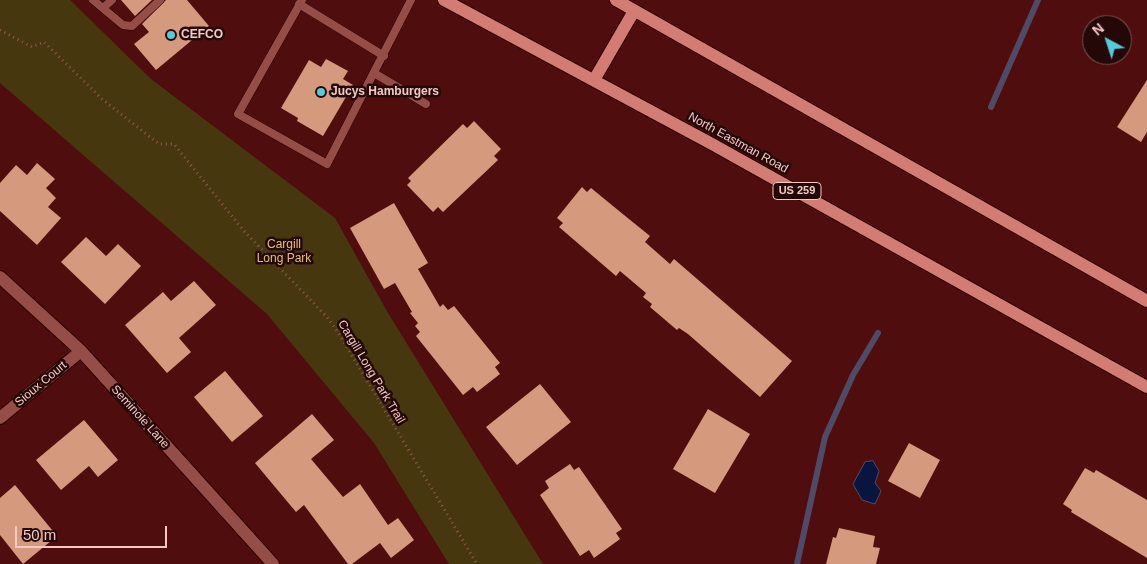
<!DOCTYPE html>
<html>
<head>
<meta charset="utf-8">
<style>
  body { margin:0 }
  #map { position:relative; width:1147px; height:564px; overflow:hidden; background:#4f0e0d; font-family:Helvetica,sans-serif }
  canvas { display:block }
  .north { position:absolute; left:1082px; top:15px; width:50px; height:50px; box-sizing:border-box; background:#240807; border:1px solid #775553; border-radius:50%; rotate:320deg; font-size:14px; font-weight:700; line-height:20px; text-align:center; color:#f3c9c4 }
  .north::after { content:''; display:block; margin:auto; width:18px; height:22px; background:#53cbda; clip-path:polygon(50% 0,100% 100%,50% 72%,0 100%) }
  .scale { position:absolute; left:15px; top:526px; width:152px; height:22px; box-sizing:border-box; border:2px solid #f3c9c4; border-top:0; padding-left:6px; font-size:15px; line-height:18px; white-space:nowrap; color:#f3c9c4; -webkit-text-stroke:4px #240807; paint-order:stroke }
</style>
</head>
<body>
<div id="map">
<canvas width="1147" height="564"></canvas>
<div class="north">N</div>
<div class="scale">50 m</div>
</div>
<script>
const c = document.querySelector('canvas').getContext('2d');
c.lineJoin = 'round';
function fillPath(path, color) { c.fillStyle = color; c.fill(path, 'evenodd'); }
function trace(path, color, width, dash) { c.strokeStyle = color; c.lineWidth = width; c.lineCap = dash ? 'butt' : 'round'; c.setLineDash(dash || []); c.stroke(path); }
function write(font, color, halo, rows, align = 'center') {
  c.font = font + ' Helvetica,sans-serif'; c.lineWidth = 5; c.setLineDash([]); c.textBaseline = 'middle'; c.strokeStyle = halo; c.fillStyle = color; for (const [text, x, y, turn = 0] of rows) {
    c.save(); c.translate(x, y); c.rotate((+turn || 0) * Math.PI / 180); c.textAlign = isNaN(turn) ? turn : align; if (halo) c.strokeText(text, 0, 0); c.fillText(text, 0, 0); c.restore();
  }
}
const green = new Path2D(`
  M 0,0 L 70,0 L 151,79 L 335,218 L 388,313 L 543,564 L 449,564 L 374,443 L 267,314 L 0,83 Z`);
const water = new Path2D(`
  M 873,461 L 879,471 L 875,483 L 881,491 L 875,504 L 862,500 L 853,484 L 865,462 Z`);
const stream = new Path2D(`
  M 991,107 L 1038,0
  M 797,564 L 825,437 L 853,375 L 878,333`);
const building = new Path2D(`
  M 121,0 L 152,0 L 135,16 Z
  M 166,0 L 187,0 L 209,26 L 156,70 L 134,44 L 149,32 L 142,24 Z
  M 326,59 L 348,71 L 343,79 L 353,85 L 323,136 L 297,121 L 298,118 L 281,108 L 309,60 L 321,67 Z
  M 1147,80 L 1147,132 L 1141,142 L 1117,127 Z
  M 474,121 L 501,149 L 494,156 L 498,160 L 443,212 L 438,207 L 433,212 L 407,185 L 411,181 L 408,178 L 463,124 L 467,128 Z
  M 37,163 L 55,179 L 46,188 L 56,198 L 48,207 L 61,218 L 37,245 L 0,211 L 0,183 L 16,165 L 27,175 Z
  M 582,187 L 587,192 L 591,188 L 624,215 L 650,236 L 645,242 L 670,264 L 674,259 L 792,361 L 760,397 L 688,334 L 679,328 L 677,330 L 650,307 L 652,304 L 643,297 L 646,293 L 620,271 L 616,276 L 559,227 L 563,223 L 557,218 Z
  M 394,203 L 428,263 L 418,269 L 440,307 L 443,304 L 448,310 L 454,306 L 500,363 L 495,367 L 500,374 L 477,392 L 473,387 L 463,395 L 416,336 L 420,332 L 415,326 L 418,323 L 410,313 L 412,312 L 395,283 L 384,289 L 350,228 Z
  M 86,237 L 106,256 L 118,244 L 141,266 L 105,304 L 61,262 Z
  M 194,281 L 216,305 L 179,338 L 191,352 L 167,373 L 125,325 L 163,292 L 171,301 Z
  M 225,371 L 263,416 L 232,442 L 194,397 Z
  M 540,384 L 571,422 L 517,465 L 486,427 Z
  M 708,409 L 750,434 L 715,493 L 673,469 Z
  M 312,414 L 334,440 L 311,459 L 343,497 L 360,484 L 388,525 L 398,518 L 414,540 L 391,558 L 380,543 L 352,564 L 348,564 L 304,505 L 296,512 L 255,463 Z
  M 84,420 L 118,460 L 98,477 L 89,466 L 61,490 L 36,460 Z
  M 909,443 L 940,460 L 920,498 L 888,481 Z
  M 570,464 L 574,470 L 579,467 L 622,529 L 616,533 L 620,539 L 594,558 L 589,550 L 580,556 L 540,495 L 549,488 L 545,481 Z
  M 1085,468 L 1094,473 L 1096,470 L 1147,500 L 1147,558 L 1071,512 L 1072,510 L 1063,504 Z
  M 15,485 L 57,536 L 23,564 L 0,535 L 0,498 Z
  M 839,528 L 875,536 L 873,547 L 880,548 L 876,564 L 826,564 L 833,537 L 836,538 Z`);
const path = new Path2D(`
  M 0,30 L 32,47 L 44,42 L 102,99 L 159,144 L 174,144 L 243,230 L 326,316 L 336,329 L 477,564`);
const lane = new Path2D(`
  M 93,0 L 123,25 L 132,26 L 160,0
  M 302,0 L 238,114 L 327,164 L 411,0
  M 299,4 L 384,56
  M 103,8 L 112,0
  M 374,73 L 426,104`);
const street = new Path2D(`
  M 0,277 L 81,351 L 273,564
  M 0,418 L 81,351`);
const primary = new Path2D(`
  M 444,0 L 712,144 L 1147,387
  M 616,0 L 1147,301
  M 594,80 L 634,11`);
const markers = [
  [171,35,5,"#53cbda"],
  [321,92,5,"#53cbda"]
];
const shields = [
  [797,191,48]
];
const shieldNames = [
  ["US 259",797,191]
];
const poiNames = [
  ["CEFCO",181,35],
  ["Jucys Hamburgers",331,92]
];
const streetNames = [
  ["North Eastman Road",738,143,29],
  ["Cargill Long Park Trail",371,372,59],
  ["Sioux Court",41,384,-40],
  ["Seminole Lane",140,417,48]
];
const parkNames = [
  ["Cargill",284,245],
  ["Long Park",284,259]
];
fillPath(green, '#47370e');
fillPath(water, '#08153f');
trace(water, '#4e4b67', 1);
trace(stream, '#4e4b67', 6);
fillPath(building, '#d5997d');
trace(lane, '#2c0001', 9);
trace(street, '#2c0001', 14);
trace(primary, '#2c0001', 14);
trace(path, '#905855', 3, [1, 4]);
trace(lane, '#954e47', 8);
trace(street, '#954e47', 12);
trace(primary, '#d37c73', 12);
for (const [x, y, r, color] of markers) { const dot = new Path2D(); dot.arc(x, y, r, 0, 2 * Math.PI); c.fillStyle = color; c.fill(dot); trace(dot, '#240807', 2); }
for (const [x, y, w] of shields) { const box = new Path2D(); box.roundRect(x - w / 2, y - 8.5, w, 17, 4); c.fillStyle = '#240807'; c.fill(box); trace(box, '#f3c9c4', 1); }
write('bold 11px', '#f3c9c4', null, shieldNames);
write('bold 12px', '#f3c9c4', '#240807', poiNames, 'left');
write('12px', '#f3c9c4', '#240807', streetNames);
write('12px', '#e6c16c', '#240807', parkNames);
</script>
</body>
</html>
